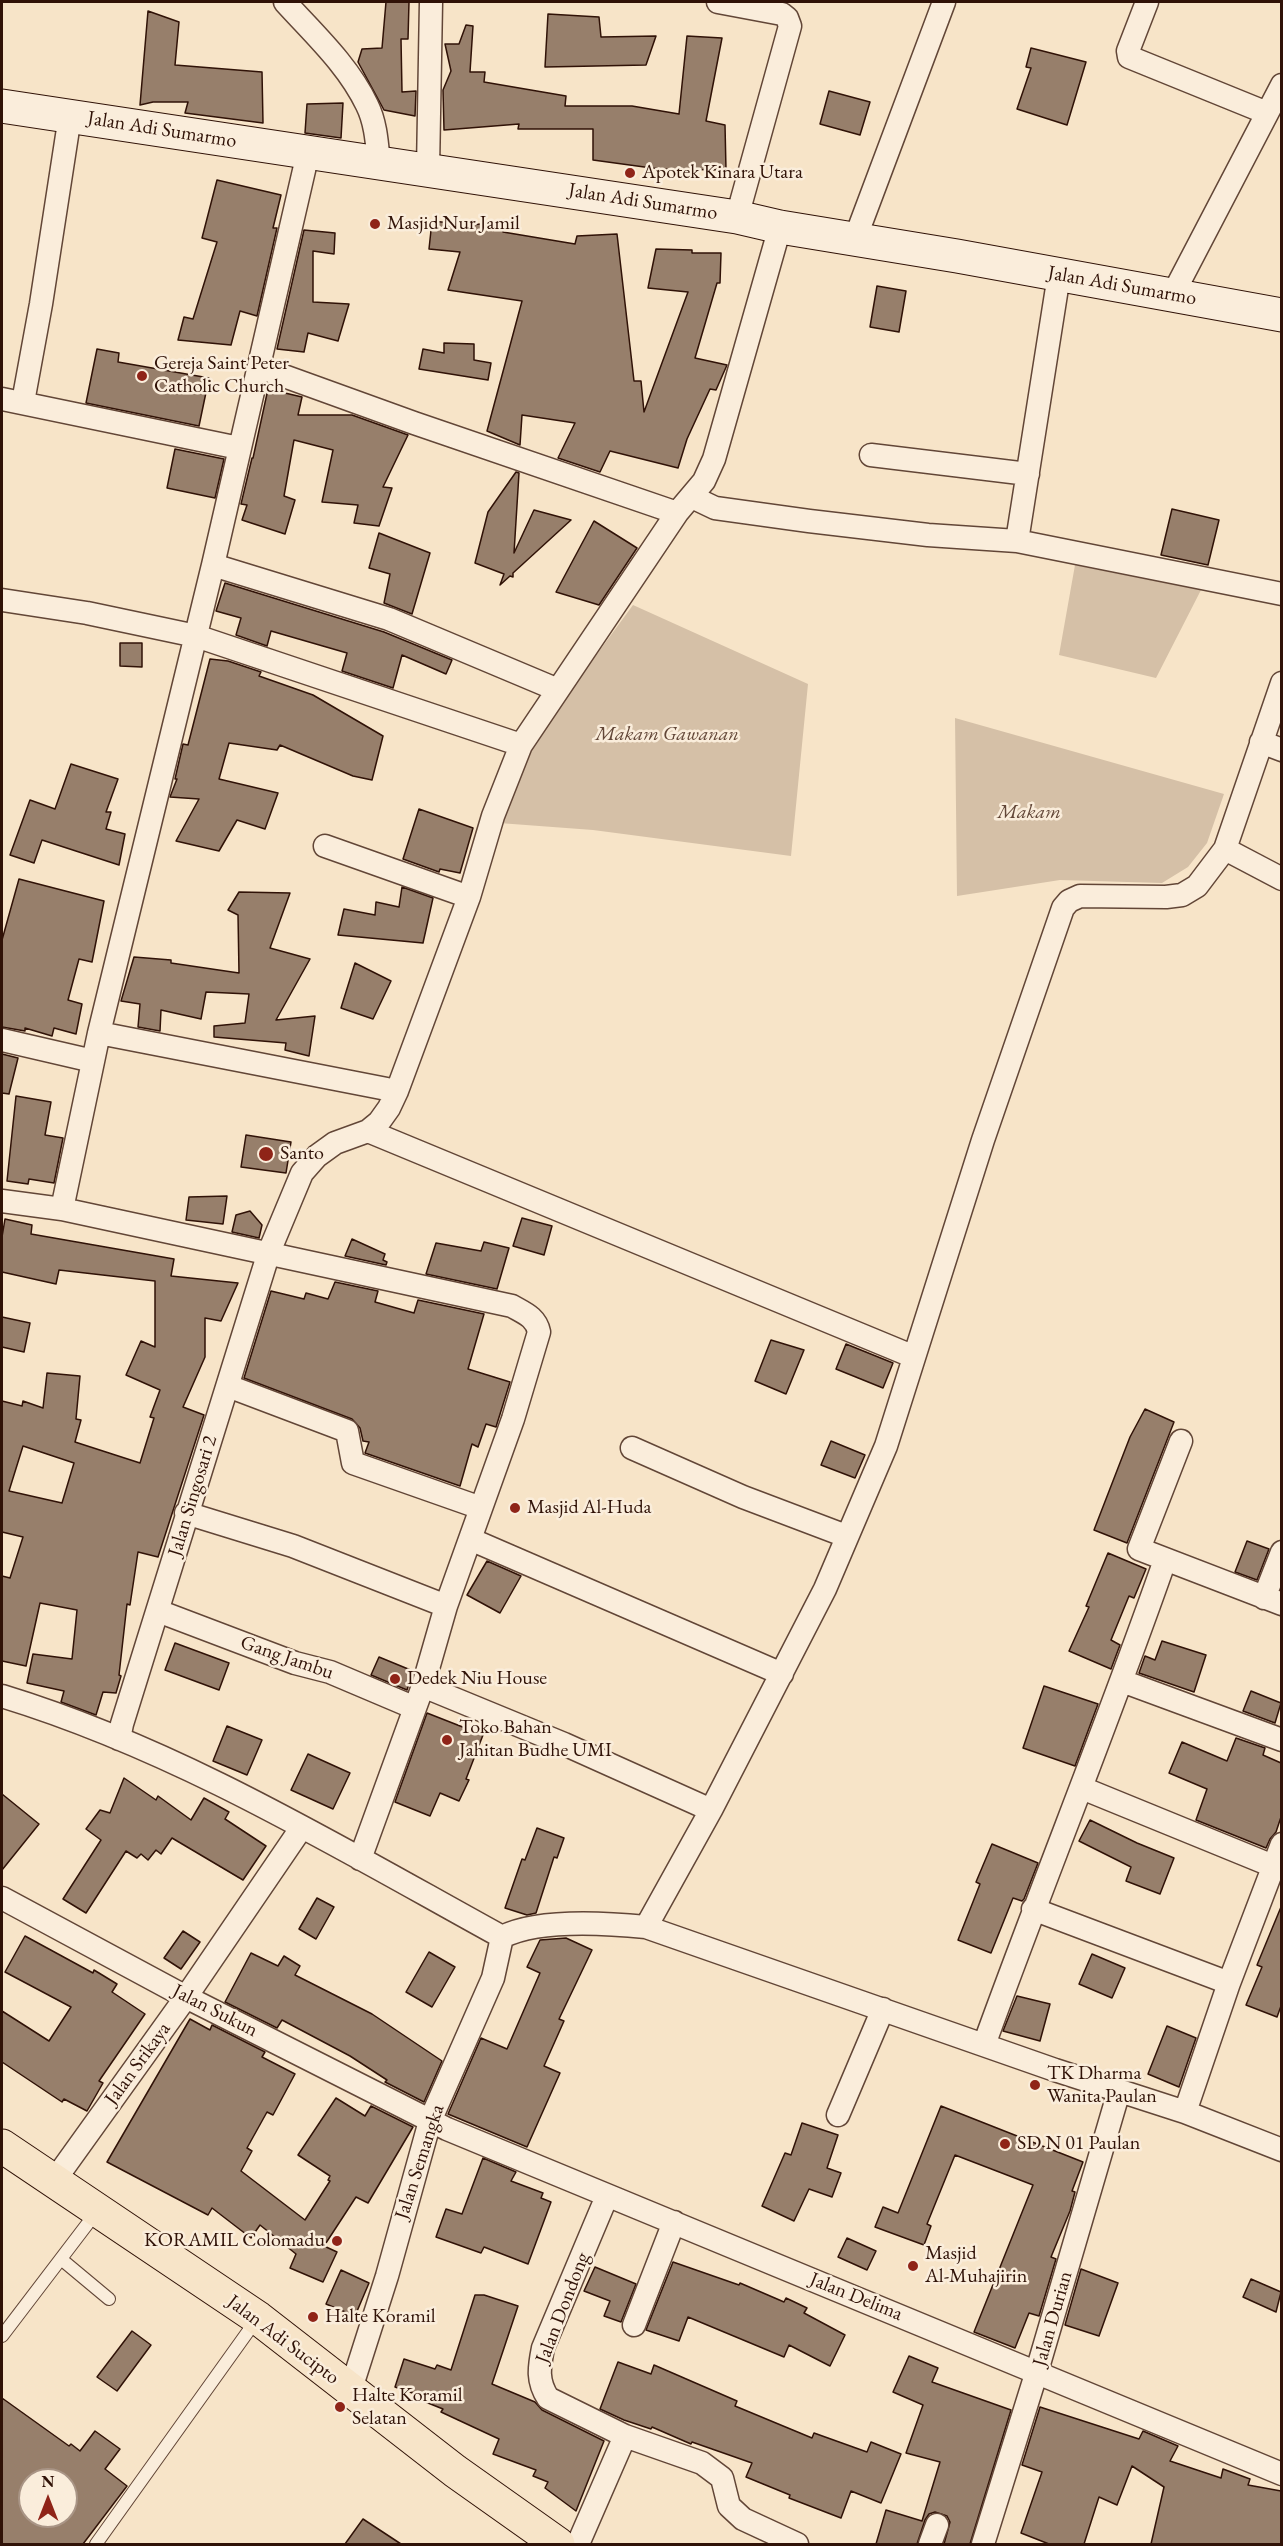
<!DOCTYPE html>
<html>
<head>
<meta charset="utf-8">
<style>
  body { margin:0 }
  #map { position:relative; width:1283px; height:2546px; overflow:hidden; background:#f7e4c8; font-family:"EB Garamond",serif }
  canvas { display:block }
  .frame { position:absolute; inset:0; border:3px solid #301207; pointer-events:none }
  .north { position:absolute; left:18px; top:2468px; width:60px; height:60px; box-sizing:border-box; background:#faeddb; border:2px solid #a99586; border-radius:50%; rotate:0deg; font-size:16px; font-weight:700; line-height:24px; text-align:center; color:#301207 }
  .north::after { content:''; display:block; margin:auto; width:21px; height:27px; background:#8f2418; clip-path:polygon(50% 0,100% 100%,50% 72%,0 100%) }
</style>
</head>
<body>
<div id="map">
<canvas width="1283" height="2546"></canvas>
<div class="frame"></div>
<div class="north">N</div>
</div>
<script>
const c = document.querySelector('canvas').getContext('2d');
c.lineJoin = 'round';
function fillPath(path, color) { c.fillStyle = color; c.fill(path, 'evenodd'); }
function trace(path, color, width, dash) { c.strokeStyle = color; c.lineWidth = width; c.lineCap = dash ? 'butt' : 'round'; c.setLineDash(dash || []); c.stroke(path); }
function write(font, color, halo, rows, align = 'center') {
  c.font = font + ' "EB Garamond",serif'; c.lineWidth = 5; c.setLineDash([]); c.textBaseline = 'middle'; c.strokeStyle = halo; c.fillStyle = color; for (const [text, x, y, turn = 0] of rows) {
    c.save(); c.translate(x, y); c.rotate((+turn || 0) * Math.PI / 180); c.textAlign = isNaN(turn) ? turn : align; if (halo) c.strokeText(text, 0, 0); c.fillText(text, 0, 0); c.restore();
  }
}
const green = new Path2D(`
  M 1075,565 L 1201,590 L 1156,678 L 1059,655 Z
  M 633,605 L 808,684 L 791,856 L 593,830 L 499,823 L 539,733 Z
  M 955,718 L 1224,794 L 1207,843 L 1188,867 L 1162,883 L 1060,880 L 957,896 Z`);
const building = new Path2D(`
  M 386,2 L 409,2 L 408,39 L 401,39 L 402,92 L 416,91 L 415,116 L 384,110 L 358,62 L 362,49 L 382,48 Z
  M 148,11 L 179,22 L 175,65 L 262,72 L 263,123 L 185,113 L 188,102 L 153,102 L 140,105 Z
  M 548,14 L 599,17 L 601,37 L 656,36 L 646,65 L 545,67 Z
  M 466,25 L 473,26 L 470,72 L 485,72 L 484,82 L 566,96 L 565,106 L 632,106 L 679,114 L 687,36 L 722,38 L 706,121 L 725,125 L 726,170 L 659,169 L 593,160 L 593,129 L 518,129 L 519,124 L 444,130 L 443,90 L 451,71 L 445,44 L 459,44 Z
  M 1031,48 L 1086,62 L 1067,125 L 1017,109 L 1031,68 L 1026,67 Z
  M 829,91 L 870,102 L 860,135 L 820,124 Z
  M 343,103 L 341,138 L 305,133 L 307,104 Z
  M 217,180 L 281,195 L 273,228 L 277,228 L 257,316 L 240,311 L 231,345 L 178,340 L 184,317 L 193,319 L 217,242 L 202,238 Z
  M 432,221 L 470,225 L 503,222 L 503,232 L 575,244 L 577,236 L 617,234 L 634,381 L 641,381 L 644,412 L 688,292 L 648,288 L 656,249 L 692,250 L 692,253 L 721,253 L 720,283 L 717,283 L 695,358 L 727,365 L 716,390 L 710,389 L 687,439 L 678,468 L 610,451 L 600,472 L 558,458 L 575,423 L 522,415 L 520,445 L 487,431 L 522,301 L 448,290 L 460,252 L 429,249 Z
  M 304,230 L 335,233 L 334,254 L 313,251 L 313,302 L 349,304 L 338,341 L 308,333 L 304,352 L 277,349 Z
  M 877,286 L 906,291 L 899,332 L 870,327 Z
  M 444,343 L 474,344 L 474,360 L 491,363 L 488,380 L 419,369 L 423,349 L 444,353 Z
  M 97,349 L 119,353 L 118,362 L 209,378 L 199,426 L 86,403 Z
  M 268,389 L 302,397 L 298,415 L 352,415 L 408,435 L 383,487 L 392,488 L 379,526 L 354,523 L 358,505 L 322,502 L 333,450 L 294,440 L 284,496 L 295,500 L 285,534 L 242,520 L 247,505 L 241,504 L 252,458 L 253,458 Z
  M 175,449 L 224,459 L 215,498 L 167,488 Z
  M 516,472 L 519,473 L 514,553 L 534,510 L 571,520 L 513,573 L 513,577 L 510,576 L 500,585 L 504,574 L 475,563 L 488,512 Z
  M 1172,509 L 1219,520 L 1208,565 L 1161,555 Z
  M 594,521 L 637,548 L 599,605 L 556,592 Z
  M 379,533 L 430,553 L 412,614 L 384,603 L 390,574 L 369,568 Z
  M 225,583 L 384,632 L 452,660 L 446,674 L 402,655 L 393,688 L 342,671 L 347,653 L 271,631 L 267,646 L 236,635 L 241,618 L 216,611 Z
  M 120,643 L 142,643 L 142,667 L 120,666 Z
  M 210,659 L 228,661 L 261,672 L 259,676 L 313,695 L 383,736 L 372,780 L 353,776 L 280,745 L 277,750 L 229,743 L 219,779 L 278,793 L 265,829 L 237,820 L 219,851 L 176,841 L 199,799 L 170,797 L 177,779 L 175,779 L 183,744 L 188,745 Z
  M 71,764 L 118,779 L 106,812 L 111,812 L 106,829 L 125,834 L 119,865 L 42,840 L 34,863 L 10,855 L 30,800 L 55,809 Z
  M 419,809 L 473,828 L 460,873 L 440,869 L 439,872 L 403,859 Z
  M 19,879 L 104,901 L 92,962 L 79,959 L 68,1000 L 82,1004 L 76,1034 L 54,1028 L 52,1036 L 25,1028 L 25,1031 L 2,1027 L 2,940 Z
  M 402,887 L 433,898 L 423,943 L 338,935 L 344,909 L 375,915 L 376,902 L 399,907 Z
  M 239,892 L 290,893 L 270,948 L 310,959 L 276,1020 L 315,1016 L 309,1056 L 285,1050 L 286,1043 L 214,1037 L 214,1026 L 245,1023 L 249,994 L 206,992 L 201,1019 L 161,1010 L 160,1031 L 138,1027 L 140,1004 L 121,1001 L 134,957 L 171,960 L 171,963 L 239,973 L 238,915 L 228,910 Z
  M 355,963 L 391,981 L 373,1019 L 341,1008 Z
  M 2,1054 L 18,1058 L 9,1094 L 2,1093 Z
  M 16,1096 L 51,1102 L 45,1135 L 63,1138 L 54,1183 L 29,1179 L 28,1184 L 7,1181 Z
  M 246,1135 L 291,1142 L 286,1173 L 241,1167 Z
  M 227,1196 L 223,1224 L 186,1220 L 189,1197 Z
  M 250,1211 L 262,1225 L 259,1238 L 232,1232 L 236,1215 Z
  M 522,1218 L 552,1226 L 544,1255 L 513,1246 Z
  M 5,1219 L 32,1225 L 31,1234 L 174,1259 L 171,1276 L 238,1283 L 221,1321 L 205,1318 L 205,1357 L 183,1407 L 204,1415 L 158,1557 L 138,1552 L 130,1605 L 127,1604 L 119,1675 L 121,1676 L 116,1693 L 103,1692 L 96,1715 L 61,1702 L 64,1691 L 27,1683 L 33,1654 L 72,1659 L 77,1610 L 40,1603 L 26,1666 L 2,1661 L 2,1576 L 10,1578 L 23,1537 L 2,1532 L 2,1401 L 22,1406 L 23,1401 L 43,1408 L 47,1373 L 80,1376 L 76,1419 L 81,1420 L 75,1442 L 140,1463 L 154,1418 L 150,1417 L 160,1390 L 126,1375 L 141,1341 L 155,1347 L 155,1281 L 59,1270 L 56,1284 L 2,1272 L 2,1237 ZM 23,1446 L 74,1463 L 62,1503 L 9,1491 Z
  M 352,1239 L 385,1254 L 383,1260 L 387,1262 L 386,1265 L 345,1256 Z
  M 484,1242 L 509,1248 L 497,1289 L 426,1274 L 436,1243 L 481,1251 Z
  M 335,1282 L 378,1291 L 375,1302 L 414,1313 L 418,1300 L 484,1314 L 468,1369 L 510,1382 L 496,1427 L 486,1424 L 478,1447 L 472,1444 L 460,1486 L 365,1453 L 369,1442 L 363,1441 L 360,1428 L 352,1419 L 244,1378 L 271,1291 L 304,1299 L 306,1293 L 328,1299 Z
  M 2,1317 L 30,1323 L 24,1352 L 2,1347 Z
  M 771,1340 L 804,1350 L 786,1394 L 755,1381 Z
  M 846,1344 L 893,1363 L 883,1388 L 836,1369 Z
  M 1145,1409 L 1174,1422 L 1127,1543 L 1094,1530 L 1130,1437 Z
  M 831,1441 L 865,1455 L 855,1478 L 821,1465 Z
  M 1247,1541 L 1269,1549 L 1257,1580 L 1235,1572 Z
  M 1108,1553 L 1146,1569 L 1134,1598 L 1129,1596 L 1111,1640 L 1120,1645 L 1111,1669 L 1069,1651 L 1089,1607 L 1086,1606 Z
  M 487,1561 L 521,1576 L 500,1613 L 467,1595 Z
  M 1162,1641 L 1206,1655 L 1194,1692 L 1139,1673 L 1145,1656 L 1155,1660 Z
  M 175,1643 L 229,1663 L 219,1690 L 165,1670 Z
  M 379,1657 L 413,1671 L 407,1690 L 371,1675 Z
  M 1044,1686 L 1098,1704 L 1075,1766 L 1023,1748 Z
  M 1251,1691 L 1281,1703 L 1275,1723 L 1243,1711 Z
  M 427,1713 L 483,1735 L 466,1779 L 469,1780 L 459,1801 L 440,1793 L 430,1816 L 395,1802 Z
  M 227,1726 L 262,1740 L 247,1775 L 213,1761 Z
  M 1236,1738 L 1265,1748 L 1263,1755 L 1281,1763 L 1281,1817 L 1276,1832 L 1270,1839 L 1266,1848 L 1196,1820 L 1207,1789 L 1169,1773 L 1182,1742 L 1227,1761 Z
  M 308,1754 L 350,1773 L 333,1809 L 291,1790 Z
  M 124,1778 L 156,1800 L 158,1796 L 191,1820 L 204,1798 L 229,1812 L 225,1819 L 266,1846 L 243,1880 L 172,1838 L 161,1854 L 156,1850 L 148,1860 L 141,1854 L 137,1858 L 126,1851 L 86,1913 L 63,1899 L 101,1840 L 86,1829 L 100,1810 L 110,1813 Z
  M 2,1794 L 39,1824 L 2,1870 Z
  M 1090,1820 L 1137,1843 L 1174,1858 L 1160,1894 L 1126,1881 L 1131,1867 L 1079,1841 Z
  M 537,1828 L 564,1838 L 557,1858 L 554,1857 L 536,1913 L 527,1915 L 505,1908 L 522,1859 L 525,1860 Z
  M 992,1844 L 1038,1863 L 1024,1899 L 1022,1901 L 1013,1898 L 991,1953 L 958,1940 L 980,1884 L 976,1882 Z
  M 317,1898 L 334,1907 L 316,1939 L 299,1929 Z
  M 1281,1907 L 1281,2006 L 1277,2017 L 1246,2005 L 1262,1967 L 1257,1965 Z
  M 183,1931 L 200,1942 L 181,1969 L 164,1958 Z
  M 25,1936 L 93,1973 L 94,1970 L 117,1984 L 112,1992 L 145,2014 L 99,2081 L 103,2083 L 87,2111 L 64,2099 L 62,2102 L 2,2062 L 2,2011 L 49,2041 L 71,2007 L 5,1972 Z
  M 566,1938 L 592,1950 L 559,2019 L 564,2021 L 544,2066 L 560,2073 L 527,2147 L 448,2114 L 481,2038 L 507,2049 L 540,1973 L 527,1967 L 540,1940 Z
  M 429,1952 L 455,1967 L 432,2007 L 406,1992 Z
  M 251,1953 L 278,1966 L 284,1956 L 300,1966 L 295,1975 L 372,2014 L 442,2061 L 424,2102 L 385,2082 L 387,2080 L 350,2056 L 282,2020 L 277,2028 L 225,2002 Z
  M 1092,1954 L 1125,1968 L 1112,1998 L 1079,1984 Z
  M 1017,1996 L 1050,2004 L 1040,2041 L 1003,2031 Z
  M 190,2019 L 210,2030 L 212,2025 L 265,2052 L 262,2057 L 295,2074 L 273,2115 L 267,2112 L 247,2148 L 252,2151 L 241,2171 L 305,2220 L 330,2181 L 328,2180 L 330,2176 L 298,2155 L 336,2098 L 365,2116 L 371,2106 L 413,2127 L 368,2203 L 356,2197 L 324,2246 L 337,2252 L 323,2282 L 290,2268 L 296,2254 L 260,2225 L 251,2238 L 212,2208 L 208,2215 L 107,2162 Z
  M 1167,2026 L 1196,2038 L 1179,2087 L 1148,2074 Z
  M 941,2106 L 1083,2162 L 1072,2191 L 1075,2192 L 1070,2211 L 1051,2257 L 1056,2259 L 1039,2316 L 1029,2313 L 1015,2348 L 974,2332 L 1033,2185 L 955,2155 L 927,2224 L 931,2226 L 924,2245 L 875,2227 L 883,2207 L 898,2213 Z
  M 802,2123 L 838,2135 L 827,2168 L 841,2173 L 832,2197 L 809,2189 L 794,2221 L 762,2206 L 785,2153 L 791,2155 Z
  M 483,2158 L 516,2172 L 511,2181 L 543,2193 L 541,2198 L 551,2202 L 528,2264 L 484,2247 L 481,2253 L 436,2237 L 446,2209 L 462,2214 Z
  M 847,2238 L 876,2251 L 867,2270 L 838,2257 Z
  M 673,2262 L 739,2285 L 740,2283 L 784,2302 L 786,2298 L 807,2308 L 804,2313 L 845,2335 L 830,2366 L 789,2345 L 784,2357 L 688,2317 L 679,2341 L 646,2330 Z
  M 595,2267 L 636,2284 L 621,2322 L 604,2316 L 610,2301 L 584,2291 Z
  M 1081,2269 L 1118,2283 L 1099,2336 L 1065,2325 Z
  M 341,2270 L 369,2283 L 355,2316 L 326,2304 Z
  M 1251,2279 L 1281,2292 L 1276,2312 L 1243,2297 Z
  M 475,2295 L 484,2295 L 518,2306 L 492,2384 L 535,2402 L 542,2410 L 604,2441 L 576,2511 L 545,2488 L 548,2482 L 533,2476 L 536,2470 L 493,2454 L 499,2439 L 441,2412 L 443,2409 L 423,2401 L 424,2397 L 395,2387 L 404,2359 L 435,2369 L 437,2365 L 451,2370 Z
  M 132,2331 L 151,2345 L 117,2391 L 97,2377 Z
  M 909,2356 L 938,2368 L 932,2382 L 1011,2410 L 970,2544 L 944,2544 L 950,2522 L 947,2516 L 935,2512 L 929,2514 L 925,2520 L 917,2544 L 876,2544 L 886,2510 L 922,2521 L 940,2462 L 906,2453 L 923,2405 L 893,2392 Z
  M 618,2362 L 651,2374 L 654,2365 L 737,2401 L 735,2406 L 812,2438 L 814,2433 L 867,2452 L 871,2442 L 901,2454 L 881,2503 L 851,2491 L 841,2518 L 789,2498 L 790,2495 L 746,2477 L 752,2463 L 692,2442 L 691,2444 L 652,2427 L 651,2429 L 624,2420 L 600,2409 Z
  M 2,2398 L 69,2446 L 71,2444 L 80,2451 L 95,2431 L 120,2449 L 105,2469 L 127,2486 L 83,2544 L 2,2544 ZM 30,2480 L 66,2480 L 66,2516 L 30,2516 Z
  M 1040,2407 L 1139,2439 L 1143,2431 L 1178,2446 L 1170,2461 L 1221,2478 L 1223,2469 L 1250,2479 L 1248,2485 L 1281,2491 L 1281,2544 L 1151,2544 L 1164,2487 L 1132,2466 L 1117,2505 L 1099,2497 L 1084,2544 L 1049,2544 L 1021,2533 L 1042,2472 L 1022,2465 Z
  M 363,2519 L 401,2544 L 345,2544 Z`);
const lane = new Path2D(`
  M 61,2259 L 109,2299
  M 2,2336 L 98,2210
  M 96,2544 L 257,2319`);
const street = new Path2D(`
  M 285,2 C 314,34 348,65 367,105 C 376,123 377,144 379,164
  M 718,2 L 782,14 L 787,18 L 790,26 L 737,217
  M 1147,2 L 1128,51 L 1129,57 L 1267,113
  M 428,169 L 431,2
  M 855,239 L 944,2
  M 1173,294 L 1282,85
  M 259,367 L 414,423 L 677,513
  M 2,399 L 239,448
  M 23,402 L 41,304 L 70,116
  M 871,455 L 1028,474
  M 692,497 L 715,508 L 809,521 L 928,535 L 1017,541 L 1282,594
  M 1017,541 L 1059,275
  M 213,565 L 389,619 L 558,690
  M 2,600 L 87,613 L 196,636 L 521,745
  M 1261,742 L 1282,750
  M 325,846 L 469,897
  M 1225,849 L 1282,879
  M 99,1033 L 397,1091
  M 2,1040 L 93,1061
  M 368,1131 L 912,1356
  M 2,1201 L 62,1209 L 99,1033 L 213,565 L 308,153
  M 62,1209 L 512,1306 C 524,1313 536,1317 539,1332 L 513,1419 L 446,1606 L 423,1686 L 360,1859
  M 228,1386 L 347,1431 L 353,1463 L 481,1508
  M 1181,1441 L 1139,1549 L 1282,1604
  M 632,1448 L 743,1497 L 846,1536
  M 186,1513 L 293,1546 L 446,1606
  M 470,1539 L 782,1674
  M 1264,1598 L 1282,1552
  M 158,1611 L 295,1663 L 330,1672 L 415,1708
  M 1122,1681 L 1282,1740
  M 423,1686 L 564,1744 L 711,1810
  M 2,1696 C 179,1750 340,1848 502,1937 C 537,1919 606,1923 646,1927 L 1055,2070 L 1185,2112 L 1282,2150
  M 119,1739 L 122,1724 L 269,1252 L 302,1173 L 317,1156 L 335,1143 L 368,1131 L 379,1122 L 389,1108 L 397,1091 L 469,897 L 493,816 L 521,745 L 677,513 L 704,481 L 714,459 L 780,227
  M 1082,1788 L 1273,1866
  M 2,1898 L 186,1997 L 447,2129 L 1282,2474
  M 1033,1909 L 1229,1983
  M 646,1927 L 711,1810 L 825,1589 L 886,1446 L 983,1140 L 1063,908 L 1069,901 L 1080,896 L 1166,897 L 1182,895 L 1197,886 L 1225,849 L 1282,683
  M 984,2045 C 1043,1882 1108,1723 1165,1560
  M 1185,2112 L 1229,1983 L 1282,1844
  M 838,2115 L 883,2009
  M 54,2181 L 186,1997 L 302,1827
  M 634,2325 L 674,2222
  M 350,2392 L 387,2276 L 430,2121 L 493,1978 L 502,1937
  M 625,2436 L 702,2463 L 722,2478 L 729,2506 L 743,2519 L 797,2544
  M 578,2544 L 625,2436 L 548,2398 C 537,2381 539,2368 543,2348 L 607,2196
  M 930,2544 L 937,2525
  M 983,2544 L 1037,2371 L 1119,2091`);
const secondary = new Path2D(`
  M 2,106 L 737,217 L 780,227 L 957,256 L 1282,315`);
const highway = new Path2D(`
  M 2,2146 L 258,2318 L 455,2471 L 558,2544`);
const markers = [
  [630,173,6,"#8f2418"],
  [375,224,6,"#8f2418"],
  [142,376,6,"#8f2418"],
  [266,1154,8,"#8f2418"],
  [515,1508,6,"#8f2418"],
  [395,1679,6,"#8f2418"],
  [447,1740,6,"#8f2418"],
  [1035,2085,6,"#8f2418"],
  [1005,2144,6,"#8f2418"],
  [337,2241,6,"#8f2418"],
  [913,2266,6,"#8f2418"],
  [313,2317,6,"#8f2418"],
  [340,2407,6,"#8f2418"]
];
const streetNames = [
  ["Jalan Adi Sumarmo",162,130,9],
  ["Jalan Adi Sumarmo",643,202,9],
  ["Jalan Adi Sumarmo",1122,286,10],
  ["Jalan Singosari 2",193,1496,-73],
  ["Gang Jambu",287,1658,19],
  ["Jalan Sukun",215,2011,27],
  ["Jalan Srikaya",138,2064,-54],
  ["Jalan Semangka",420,2162,-72],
  ["Jalan Delima",856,2297,22],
  ["Jalan Dondong",563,2308,-69],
  ["Jalan Durian",1053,2319,-74],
  ["Jalan Adi Sucipto",283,2340,37]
];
const poiNames = [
  ["Apotek Kinara Utara",642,173],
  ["Masjid Nur Jamil",387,224],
  ["Gereja Saint Peter",154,364],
  ["Catholic Church",154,387],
  ["Santo",280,1154],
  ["Masjid Al-Huda",527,1508],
  ["Dedek Niu House",407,1679],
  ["Toko Bahan",459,1728],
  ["Jahitan Budhe UMI",459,1751],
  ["TK Dharma",1047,2074],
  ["Wanita Paulan",1047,2097],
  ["SD N 01 Paulan",1017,2144],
  ["KORAMIL Colomadu",325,2241,"right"],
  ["Masjid",925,2254],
  ["Al-Muhajirin",925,2277],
  ["Halte Koramil",325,2317],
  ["Halte Koramil",352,2396],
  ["Selatan",352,2419]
];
const parkNames = [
  ["Makam Gawanan",667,735],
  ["Makam",1029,813]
];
fillPath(green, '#d5c0a7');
fillPath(building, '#977f6b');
trace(building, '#301207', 1.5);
trace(lane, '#624637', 14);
trace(street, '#624637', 25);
trace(secondary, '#301207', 35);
trace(highway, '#301207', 35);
trace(lane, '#faeddb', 12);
trace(street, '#faeddb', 22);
trace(secondary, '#faeddb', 33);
trace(highway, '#f7e4c8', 33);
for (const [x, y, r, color] of markers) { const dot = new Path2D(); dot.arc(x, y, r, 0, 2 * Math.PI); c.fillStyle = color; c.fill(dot); trace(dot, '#faeddb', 2); }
write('20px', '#301207', '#faeddb', streetNames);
write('20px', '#301207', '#faeddb', poiNames, 'left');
write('italic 20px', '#624637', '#faeddb', parkNames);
</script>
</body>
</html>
